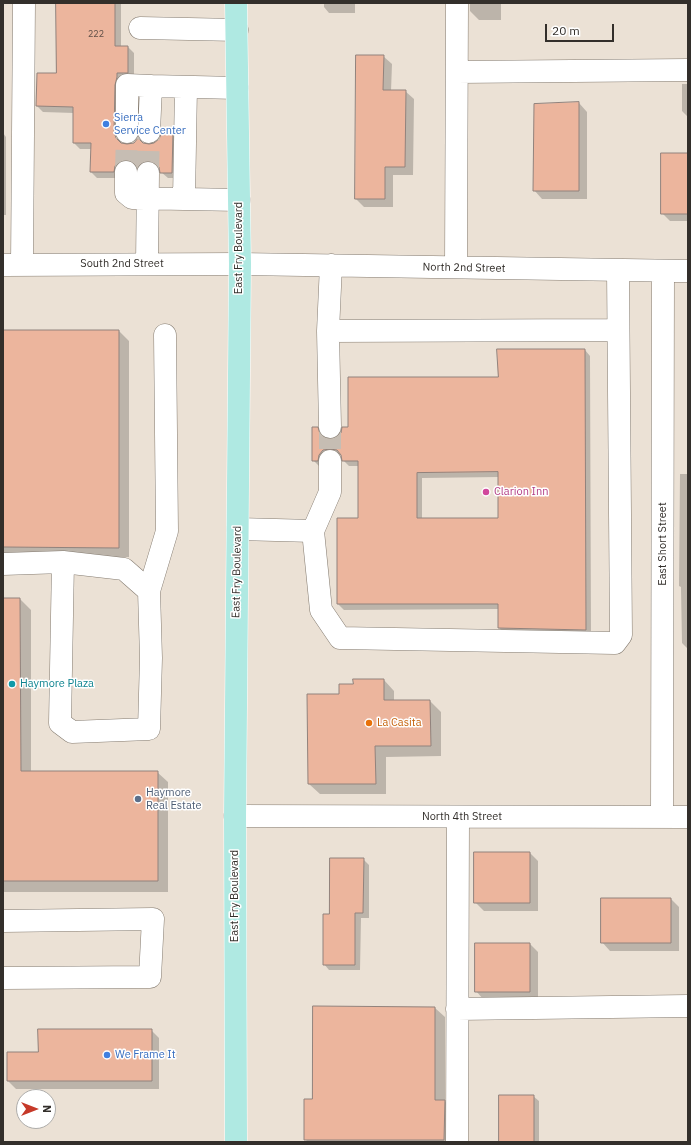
<!DOCTYPE html>
<html>
<head>
<meta charset="utf-8">
<style>
  body { margin:0 }
  #map { position:relative; width:691px; height:1145px; overflow:hidden; background:#ebe1d5; font-family:"IBM Plex Sans",sans-serif }
  canvas { display:block }
  .frame { position:absolute; inset:0; border:4px solid #332f2b; pointer-events:none }
  .north { position:absolute; left:16px; top:1089px; width:40px; height:40px; box-sizing:border-box; background:#fff; border:1px solid #adacaa; border-radius:50%; rotate:90deg; font-size:11px; font-weight:700; line-height:16px; text-align:center; color:#332f2b }
  .north::after { content:''; display:block; margin:auto; width:14px; height:18px; background:#c63929; clip-path:polygon(50% 0,100% 100%,50% 72%,0 100%) }
  .scale { position:absolute; left:545px; top:24px; width:69px; height:18px; box-sizing:border-box; border:2px solid #332f2b; border-top:0; padding-left:5px; font-size:12px; line-height:14px; white-space:nowrap; color:#332f2b; -webkit-text-stroke:3px #fff; paint-order:stroke }
</style>
</head>
<body>
<div id="map">
<canvas width="691" height="1145"></canvas>
<div class="frame"></div>
<div class="north">N</div>
<div class="scale">20 m</div>
</div>
<script>
const c = document.querySelector('canvas').getContext('2d');
c.lineJoin = 'round';
function fillPath(path, color) { c.fillStyle = color; c.fill(path, 'evenodd'); }
function trace(path, color, width, dash) { c.strokeStyle = color; c.lineWidth = width; c.lineCap = dash ? 'butt' : 'round'; c.setLineDash(dash || []); c.stroke(path); }
function write(font, color, halo, rows, align = 'center') {
  c.font = font + ' "IBM Plex Sans",sans-serif'; c.lineWidth = 3; c.setLineDash([]); c.textBaseline = 'middle'; c.strokeStyle = halo; c.fillStyle = color; for (const [text, x, y, turn = 0] of rows) {
    c.save(); c.translate(x, y); c.rotate((+turn || 0) * Math.PI / 180); c.textAlign = isNaN(turn) ? turn : align; if (halo) c.strokeText(text, 0, 0); c.fillText(text, 0, 0); c.restore();
  }
}
const shadow = new Path2D(`
  M 57,3 L 121,3 L 121,47 L 128,47 L 134,53 L 134,78 L 120,139 L 122,144 L 142,144 L 149,145 L 155,144 L 172,132 L 178,139 L 178,178 L 168,178 L 161,172 L 160,168 L 155,166 L 144,172 L 139,167 L 133,165 L 120,178 L 97,178 L 91,172 L 92,149 L 80,149 L 74,143 L 74,113 L 43,112 L 37,106 L 57,74 Z
  M 324,3 L 355,3 L 355,13 L 329,13 L 324,7 Z
  M 470,3 L 501,3 L 501,20 L 479,20 L 470,11 Z
  M 383,56 L 392,64 L 391,91 L 405,91 L 414,99 L 413,175 L 393,175 L 393,207 L 364,207 L 356,199 Z
  M 682,84 L 688,84 L 688,117 L 682,111 Z
  M 579,103 L 587,112 L 587,199 L 542,199 L 534,190 Z
  M 3,133 L 6,137 L 6,215 L 3,215 Z
  M 688,154 L 688,221 L 670,221 L 662,213 Z
  M 3,330 L 119,331 L 129,341 L 129,557 L 3,558 Z
  M 585,350 L 590,356 L 591,635 L 505,634 L 499,628 L 499,609 L 344,610 L 338,604 L 359,519 L 359,466 L 349,466 L 343,460 L 342,455 L 336,454 L 319,466 L 313,460 L 317,428 L 323,434 L 324,439 L 330,440 L 337,438 L 349,428 L 499,378 ZM 499,477 L 499,519 L 422,519 L 422,478 Z
  M 680,474 L 688,474 L 688,649 L 682,643 L 681,587 L 679,586 Z
  M 3,599 L 20,599 L 31,610 L 31,772 L 157,772 L 168,782 L 168,892 L 3,892 Z
  M 384,680 L 394,691 L 394,701 L 430,701 L 441,712 L 441,756 L 386,757 L 386,794 L 320,794 L 309,784 L 340,695 L 354,685 Z
  M 530,853 L 538,861 L 538,911 L 484,911 L 475,902 Z
  M 363,859 L 369,865 L 369,918 L 361,918 L 360,970 L 329,970 L 324,964 L 330,915 Z
  M 671,899 L 679,907 L 679,951 L 610,951 L 602,942 Z
  M 530,944 L 538,952 L 538,1000 L 484,1000 L 476,991 Z
  M 435,1008 L 445,1017 L 445,1101 L 454,1111 L 454,1142 L 308,1142 L 305,1139 Z
  M 151,1030 L 159,1038 L 159,1089 L 16,1089 L 8,1081 L 39,1053 Z
  M 533,1096 L 539,1101 L 539,1142 L 500,1142 Z`);
const building = new Path2D(`
  M 56,3 L 115,3 L 115,46 L 128,46 L 128,73 L 117,73 L 117,77 L 115,85 L 114,132 L 116,138 L 121,143 L 127,144 L 134,143 L 138,138 L 143,143 L 149,144 L 154,143 L 159,139 L 162,132 L 173,132 L 172,173 L 160,173 L 159,167 L 154,162 L 148,161 L 142,162 L 137,167 L 133,161 L 126,160 L 119,161 L 115,166 L 114,172 L 90,172 L 91,143 L 73,143 L 73,107 L 36,106 L 37,73 L 56,73 Z
  M 356,55 L 384,55 L 383,90 L 406,90 L 405,167 L 385,167 L 385,199 L 355,199 Z
  M 579,102 L 579,191 L 533,191 L 534,104 Z
  M 661,153 L 688,153 L 688,214 L 661,214 Z
  M 3,330 L 119,330 L 119,548 L 3,547 Z
  M 497,349 L 585,349 L 586,630 L 498,628 L 498,604 L 337,604 L 337,518 L 358,518 L 358,461 L 342,461 L 341,455 L 337,450 L 330,449 L 323,450 L 319,455 L 318,461 L 312,461 L 312,427 L 318,427 L 320,434 L 324,438 L 330,439 L 337,437 L 341,433 L 342,427 L 348,427 L 348,377 L 498,377 ZM 498,472 L 498,518 L 417,518 L 417,473 Z
  M 3,598 L 20,598 L 21,771 L 158,771 L 158,881 L 3,881 Z
  M 353,679 L 384,679 L 384,700 L 430,700 L 431,746 L 375,746 L 376,784 L 308,784 L 307,694 L 339,694 L 339,684 L 353,684 Z
  M 474,852 L 530,852 L 530,903 L 474,903 Z
  M 330,858 L 364,858 L 363,913 L 355,913 L 355,965 L 323,965 L 323,914 L 329,914 Z
  M 601,898 L 671,898 L 671,943 L 601,943 Z
  M 475,943 L 530,943 L 530,992 L 475,992 Z
  M 313,1006 L 435,1007 L 435,1100 L 445,1100 L 444,1140 L 304,1140 L 304,1099 L 312,1099 Z
  M 38,1029 L 152,1029 L 152,1081 L 7,1081 L 7,1052 L 38,1052 Z
  M 499,1095 L 534,1095 L 534,1142 L 499,1142 Z`);
const minorTunnel = new Path2D(`
  M 126,172 L 127,132
  M 148,173 L 149,132
  M 330,427 L 330,461`);
const minor = new Path2D(`
  M 140,28 L 237,30
  M 457,72 L 688,70
  M 186,87 L 184,199 L 239,200
  M 127,132 L 127,85 L 151,86
  M 149,132 L 151,86 L 237,88
  M 126,172 L 126,193 L 132,198 L 184,199
  M 147,264 L 148,173
  M 3,265 L 240,264 L 688,271
  M 22,265 L 24,3
  M 331,265 L 328,331 L 618,330
  M 456,267 L 457,3
  M 328,331 L 330,427
  M 238,529 L 313,531 L 321,610 L 340,638 L 615,643 L 621,635 L 618,270
  M 313,531 L 330,492 L 330,461
  M 63,562 L 60,723 L 72,732 L 149,729 L 151,658 L 149,591 L 167,531 L 165,335
  M 3,564 L 63,562 L 124,569 L 149,591
  M 235,816 L 688,817
  M 662,817 L 663,271
  M 3,921 L 153,919 L 150,977 L 3,978
  M 457,1009 L 688,1006
  M 457,1142 L 458,817`);
const major = new Path2D(`
  M 236,1142 L 235,816 L 240,264 L 236,3`);
const markers = [
  [106,124,4,"#3f7fe0"],
  [486,492,4,"#d1479c"],
  [12,684,4,"#0f9aa8"],
  [369,723,4,"#e8710a"],
  [138,799,4,"#5c6f8a"],
  [107,1055,4,"#3f7fe0"]
];
const numberNames = [
  ["222",96,34]
];
const shopNames = [
  ["Sierra",114,118],
  ["Service Center",114,131],
  ["We Frame It",115,1055]
];
const streetNames = [
  ["East Fry Boulevard",239,248,-90],
  ["South 2nd Street",122,264],
  ["North 2nd Street",464,268,1],
  ["East Short Street",663,544,-90],
  ["East Fry Boulevard",237,572,-89],
  ["North 4th Street",462,817],
  ["East Fry Boulevard",235,896,-90]
];
const hotelNames = [
  ["Clarion Inn",494,492]
];
const cultureNames = [
  ["Haymore Plaza",20,684]
];
const foodNames = [
  ["La Casita",377,723]
];
const serviceNames = [
  ["Haymore",146,793],
  ["Real Estate",146,806]
];
fillPath(shadow, '#0003');
fillPath(building, '#ecb59d');
trace(building, '#91827c', 1);
trace(minorTunnel, '#c6bdb3', 22, [22, 11]);
trace(minor, '#847b70', 23);
trace(major, '#fff', 23);
trace(minor, '#fff', 22);
trace(major, '#afe9e2', 22);
for (const [x, y, r, color] of markers) { const dot = new Path2D(); dot.arc(x, y, r, 0, 2 * Math.PI); c.fillStyle = color; c.fill(dot); trace(dot, '#fff', 1.5); }
write('9px', '#615048', null, numberNames);
write('11px', '#366cbe', '#fff', shopNames, 'left');
write('11px', '#332f2b', '#fff', streetNames);
write('11px', '#b23c85', '#fff', hotelNames, 'left');
write('11px', '#0d838f', '#fff', cultureNames, 'left');
write('11px', '#c56008', '#fff', foodNames, 'left');
write('11px', '#4e5e75', '#fff', serviceNames, 'left');
</script>
</body>
</html>
